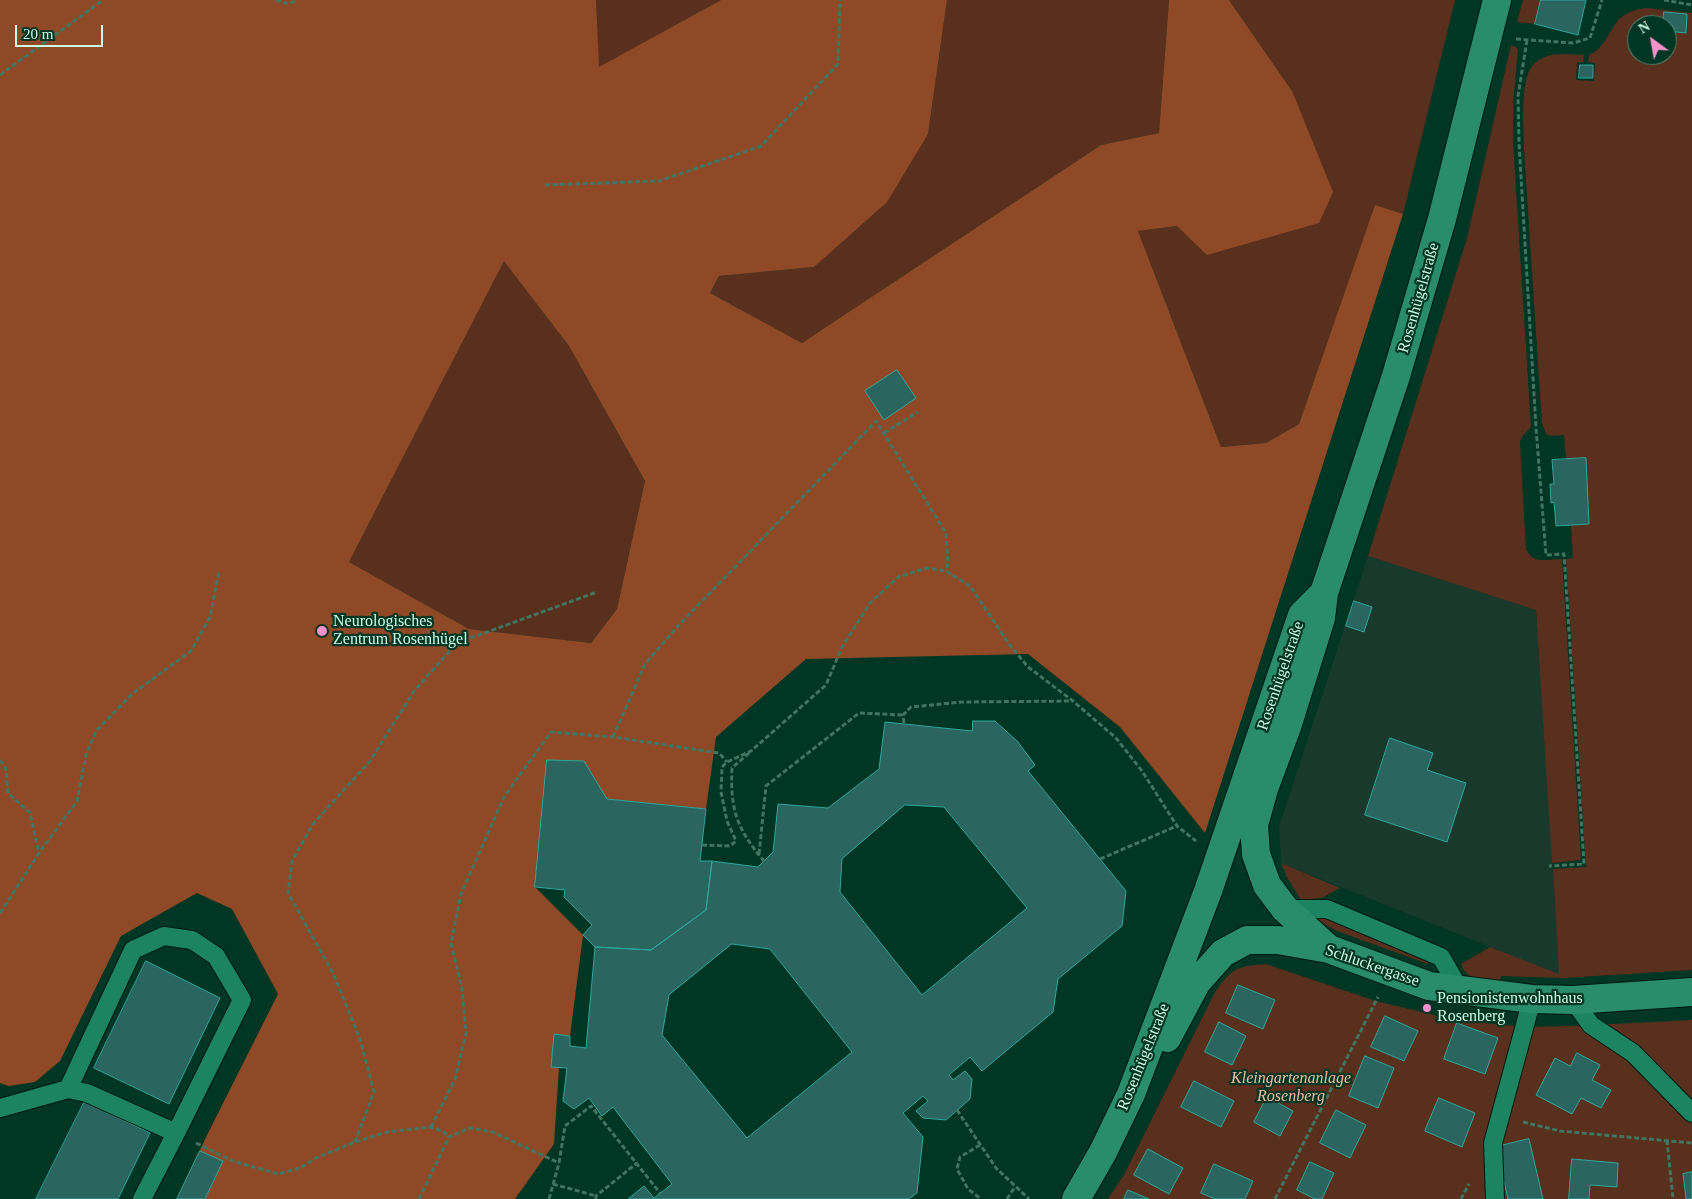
<!DOCTYPE html>
<html>
<head>
<meta charset="utf-8">
<style>
  body { margin:0 }
  #map { position:relative; width:1692px; height:1199px; overflow:hidden; background:#003624; font-family:"Times New Roman",serif }
  canvas { display:block }
  .north { position:absolute; left:1627px; top:15px; width:50px; height:50px; box-sizing:border-box; background:#003624; border:1px solid #538572; border-radius:50%; rotate:328deg; font-size:14px; font-weight:700; line-height:20px; text-align:center; color:#cffbe7 }
  .north::after { content:''; display:block; margin:auto; width:18px; height:22px; background:#f890cb; clip-path:polygon(50% 0,100% 100%,50% 72%,0 100%) }
  .scale { position:absolute; left:15px; top:25px; width:88px; height:22px; box-sizing:border-box; border:2px solid #cffbe7; border-top:0; padding-left:6px; font-size:15px; line-height:18px; white-space:nowrap; color:#cffbe7; -webkit-text-stroke:4px #003624; paint-order:stroke }
</style>
</head>
<body>
<div id="map">
<canvas width="1692" height="1199"></canvas>
<div class="north">N</div>
<div class="scale">20 m</div>
</div>
<script>
const c = document.querySelector('canvas').getContext('2d');
c.lineJoin = 'round';
function fillPath(path, color) { c.fillStyle = color; c.fill(path, 'evenodd'); }
function trace(path, color, width, dash) { c.strokeStyle = color; c.lineWidth = width; c.lineCap = dash ? 'butt' : 'round'; c.setLineDash(dash || []); c.stroke(path); }
function write(font, color, halo, rows, align = 'center') {
  c.font = font + ' "Times New Roman",serif'; c.lineWidth = 4.5; c.setLineDash([]); c.textBaseline = 'middle'; c.strokeStyle = halo; c.fillStyle = color; for (const [text, x, y, turn = 0] of rows) {
    c.save(); c.translate(x, y); c.rotate((+turn || 0) * Math.PI / 180); c.textAlign = isNaN(turn) ? turn : align; if (halo) c.strokeText(text, 0, 0); c.fillText(text, 0, 0); c.restore();
  }
}
const built = new Path2D(`
  M 1368,556 L 1536,610 L 1560,975 L 1281,863 L 1279,826 Z`);
const green = new Path2D(`
  M 596,0 L 721,0 L 598,68 Z
  M 947,0 L 1169,0 L 1159,133 L 1101,145 L 802,343 L 710,293 L 719,276 L 814,267 L 928,134 Z
  M 1229,0 L 1455,0 L 1403,214 L 1375,206 L 1299,424 L 1266,443 L 1221,447 L 1138,231 L 1177,226 L 1292,91 Z
  M 1523,0 L 1541,0 L 1535,24 L 1517,22 Z
  M 1646,8 L 1692,13 L 1692,970 L 1563,978 L 1501,976 L 1500,981 L 1473,980 L 1463,969 L 1461,964 L 1490,947 L 1559,974 L 1553,869 L 1586,867 L 1566,559 L 1573,558 L 1571,525 L 1589,524 L 1586,459 L 1566,460 L 1564,435 L 1551,436 L 1546,434 L 1542,423 L 1524,151 C 1524,130 1520,88 1530,69 C 1533,64 1539,59 1545,57 C 1556,52 1571,55 1584,55 L 1583,62 L 1577,62 L 1576,80 L 1594,81 L 1595,63 L 1588,62 L 1589,55 C 1607,48 1609,26 1623,16 C 1630,11 1638,9 1646,8 ZM 1637,25 L 1667,25 L 1667,55 L 1637,55 Z
  M 1511,45 L 1516,47 L 1518,50 L 1513,105 L 1513,142 L 1531,427 L 1522,437 L 1520,442 L 1526,549 C 1534,565 1546,559 1562,559 L 1581,860 L 1552,863 L 1536,610 L 1368,556 L 1467,238 Z
  M 504,260 L 569,346 L 645,481 L 617,609 L 591,643 L 469,629 L 349,562 Z
  M 1281,863 L 1340,888 L 1322,898 L 1301,900 L 1288,879 Z
  M 1319,915 L 1430,959 L 1428,964 L 1337,931 L 1314,918 Z
  M 1266,964 L 1376,1001 L 1454,1020 L 1525,1027 L 1573,1026 L 1692,1020 L 1692,1199 L 1108,1199 L 1125,1173 L 1215,992 C 1232,968 1237,966 1266,964 Z`);
const forest = new Path2D(`
  M 0,0 L 596,0 L 599,67 L 721,0 L 947,0 L 928,134 L 887,202 L 814,267 L 719,276 L 710,293 L 802,343 L 1101,145 L 1159,133 L 1169,0 L 1229,0 L 1292,91 L 1333,192 L 1319,223 L 1207,255 L 1177,226 L 1138,231 L 1221,447 L 1266,443 L 1299,424 L 1375,205 L 1403,214 L 1205,833 L 1120,727 L 1028,654 L 806,659 L 716,737 L 706,809 L 607,799 L 547,760 L 535,887 L 583,935 L 570,1036 L 554,1034 L 551,1066 L 559,1067 L 554,1144 L 515,1199 L 177,1199 L 208,1133 L 278,994 L 232,909 L 197,893 L 121,936 L 60,1061 L 35,1082 L 9,1086 L 0,1083 ZM 504,261 L 569,346 L 645,481 L 617,609 L 591,643 L 469,629 L 349,562 Z`);
const building = new Path2D(`
  M 1541,0 L 1586,0 L 1578,35 L 1535,24 Z
  M 1664,12 L 1687,14 L 1686,33 L 1667,31 L 1667,25 L 1663,25 Z
  M 1580,65 L 1593,65 L 1593,78 L 1579,78 Z
  M 897,370 L 916,398 L 884,420 L 865,391 Z
  M 1586,458 L 1589,524 L 1556,526 L 1554,502 L 1551,503 L 1550,484 L 1554,484 L 1552,460 Z
  M 1354,601 L 1372,607 L 1364,632 L 1346,626 Z
  M 973,721 L 995,721 L 1018,742 L 1035,765 L 1028,771 L 1126,891 L 1122,926 L 1058,979 L 1053,1012 L 982,1071 L 970,1057 L 949,1075 L 953,1080 L 965,1071 L 972,1079 L 970,1099 L 946,1120 L 923,1118 L 916,1111 L 928,1101 L 923,1096 L 903,1113 L 923,1137 L 917,1193 L 909,1199 L 628,1199 L 644,1186 L 654,1198 L 672,1184 L 613,1107 L 602,1116 L 589,1098 L 574,1109 L 563,1101 L 567,1068 L 551,1067 L 554,1034 L 570,1036 L 570,1046 L 586,1048 L 595,947 L 651,950 L 706,910 L 712,861 L 758,867 L 773,852 L 778,804 L 828,808 L 879,769 L 885,722 L 972,731 ZM 905,805 L 944,807 L 1027,908 L 922,995 L 840,892 L 842,859 ZM 732,944 L 770,949 L 852,1052 L 747,1138 L 662,1035 L 669,995 Z
  M 1390,738 L 1433,753 L 1427,770 L 1466,783 L 1447,842 L 1365,815 Z
  M 547,760 L 584,761 L 607,799 L 706,809 L 700,861 L 712,861 L 706,910 L 651,950 L 595,947 L 583,935 L 592,925 L 564,897 L 565,890 L 535,887 Z
  M 146,961 L 220,998 L 169,1104 L 94,1068 Z
  M 1238,985 L 1275,1000 L 1263,1029 L 1226,1013 Z
  M 1385,1016 L 1418,1031 L 1404,1061 L 1371,1047 Z
  M 1219,1022 L 1246,1036 L 1232,1065 L 1205,1052 Z
  M 1457,1023 L 1498,1038 L 1485,1074 L 1444,1059 Z
  M 1577,1053 L 1600,1065 L 1592,1080 L 1611,1090 L 1601,1108 L 1581,1098 L 1572,1114 L 1536,1095 L 1555,1058 L 1570,1066 Z
  M 1365,1056 L 1394,1068 L 1378,1108 L 1349,1096 Z
  M 1194,1081 L 1234,1101 L 1221,1127 L 1181,1107 Z
  M 1267,1097 L 1293,1111 L 1280,1136 L 1254,1122 Z
  M 1439,1098 L 1475,1113 L 1462,1147 L 1425,1131 Z
  M 85,1101 L 150,1133 L 118,1199 L 36,1199 Z
  M 1336,1110 L 1366,1125 L 1350,1158 L 1320,1143 Z
  M 1529,1139 L 1543,1199 L 1508,1199 L 1496,1147 Z
  M 1148,1149 L 1183,1168 L 1169,1194 L 1134,1175 Z
  M 200,1151 L 223,1161 L 205,1199 L 177,1199 Z
  M 1572,1159 L 1618,1163 L 1617,1187 L 1590,1185 L 1589,1199 L 1569,1199 Z
  M 1310,1162 L 1334,1173 L 1322,1199 L 1315,1199 L 1297,1190 Z
  M 1214,1164 L 1253,1181 L 1245,1199 L 1215,1199 L 1201,1193 Z
  M 1692,1172 L 1692,1199 L 1686,1199 L 1683,1174 Z
  M 1128,1190 L 1149,1199 L 1124,1199 Z`);
const path = new Path2D(`
  M 276,0 L 288,4 L 297,0
  M 1664,0 L 1692,5
  M 1516,39 L 1573,43 L 1590,38 L 1602,0
  M 1527,40 L 1518,96 L 1519,143 L 1536,428 L 1546,555 L 1564,554 L 1584,864 L 1549,866
  M 0,75 L 103,0
  M 545,185 L 659,181 L 761,146 L 838,64 L 840,0
  M 884,433 L 918,412
  M 904,723 L 903,715 L 911,707 L 962,702 L 1073,701
  M 613,737 L 645,664 L 677,627 L 876,421 L 946,533 L 948,563 L 946,571
  M 749,753 L 732,768 C 730,810 737,829 764,861
  M 0,760 L 6,769 L 8,793 L 30,813 L 39,853
  M 702,845 L 730,846 L 736,841 L 727,821 L 721,792 L 722,767 L 727,762 L 751,751 L 826,685 L 842,647 L 870,603 L 898,577 L 927,568 L 946,571 L 970,586 L 1009,644 L 1028,667 L 1073,701 L 1116,738 L 1142,771 L 1177,826 L 1196,841
  M 759,854 L 766,786 L 859,713 L 903,715
  M 1100,859 L 1177,826
  M 0,913 L 39,853 L 77,801 L 86,755 L 96,731 L 132,694 L 191,651 L 210,617 L 219,571
  M 957,1110 L 996,1168 L 1029,1199
  M 1523,1122 L 1560,1131 L 1692,1143
  M 431,1127 L 455,1079 L 466,1033 L 462,989 L 451,943 L 461,894 L 504,797 L 551,732 L 613,737 L 719,753 L 727,762
  M 1667,1140 L 1673,1199
  M 355,1142 L 374,1092 L 360,1039 L 333,973 L 288,893 L 292,861 L 313,824 L 370,761 L 414,691 L 457,643 L 597,592
  M 196,1143 L 233,1161 L 278,1174 L 300,1168 L 316,1158 L 355,1142 L 387,1132 L 431,1127 L 444,1132 L 449,1137
  M 980,1145 L 960,1157 L 957,1169 L 968,1189 L 981,1199
  M 553,1184 L 596,1196
  M 419,1199 L 449,1137 L 470,1128 L 493,1132 L 559,1163
  M 549,1199 L 559,1163 L 565,1126 L 591,1106 L 660,1193
  M 596,1199 L 596,1196 L 637,1163
  M 1007,1199 L 1015,1187
  M 1275,1199 L 1378,997
  M 1461,1199 L 1469,1184`);
const lane = new Path2D(`
  M 1285,909 L 1327,909 L 1441,957 L 1460,990
  M 1573,1000 L 1591,1025 L 1633,1053 L 1692,1113
  M 68,1089 L 133,950 L 164,936 L 192,940 L 216,956 L 242,1000 L 176,1133
  M 0,1108 L 68,1089 L 87,1093 L 176,1133 L 142,1199
  M 1495,1199 L 1493,1143 L 1532,999`);
const secondary = new Path2D(`
  M 1324,593 L 1321,618 L 1287,727 L 1264,789 L 1254,825 L 1256,854 L 1267,885 L 1285,909 L 1329,949
  M 1167,1038 L 1197,982 L 1223,953 L 1247,940 L 1278,940 L 1329,949 L 1429,986 L 1532,999 L 1573,1000 L 1692,992
  M 1076,1199 L 1103,1152 L 1131,1094 L 1208,891 L 1302,615 L 1324,593 L 1396,376 L 1442,219 L 1497,0`);
const markers = [
  [322,631,6,"#f890cb"],
  [1427,1008,5,"#f890cb"]
];
const streetNames = [
  ["Rosenhügelstraße",1419,298,-74],
  ["Rosenhügelstraße",1281,676,-71],
  ["Schluckergasse",1372,966,19],
  ["Rosenhügelstraße",1144,1057,-68]
];
const poiNames = [
  ["Neurologisches",333,622],
  ["Zentrum Rosenhügel",333,640],
  ["Pensionistenwohnhaus",1437,999],
  ["Rosenberg",1437,1017]
];
const parkNames = [
  ["Kleingartenanlage",1291,1079],
  ["Rosenberg",1291,1097]
];
fillPath(built, '#18392c');
fillPath(green, '#59301d');
fillPath(forest, '#8f4926');
fillPath(building, '#2a665f');
trace(building, '#2da79c', 1);
trace(lane, '#001a10', 20);
trace(secondary, '#001a10', 30);
trace(path, '#417461', 3, [5, 2.5]);
trace(lane, '#1d8462', 18);
trace(secondary, '#298d6b', 28);
for (const [x, y, r, color] of markers) { const dot = new Path2D(); dot.arc(x, y, r, 0, 2 * Math.PI); c.fillStyle = color; c.fill(dot); trace(dot, '#003624', 2); }
write('16px', '#cffbe7', '#003624', streetNames);
write('16px', '#cffbe7', '#003624', poiNames, 'left');
write('italic 16px', '#f7b99d', '#003624', parkNames);
</script>
</body>
</html>
